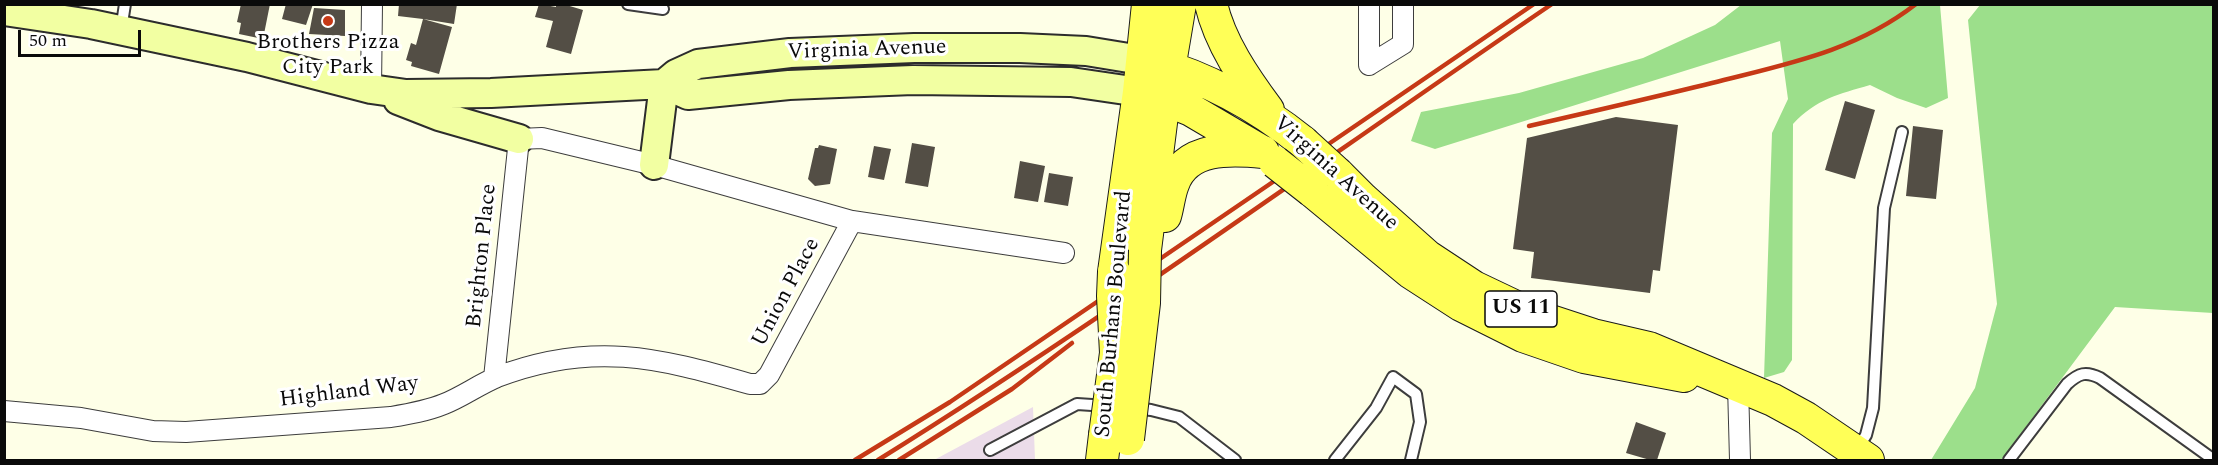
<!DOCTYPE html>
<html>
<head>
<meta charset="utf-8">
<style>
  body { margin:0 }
  #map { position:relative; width:2218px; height:465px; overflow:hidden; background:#feffe7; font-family:Spectral,serif }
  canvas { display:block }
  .frame { position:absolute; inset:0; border:6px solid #0a0a0a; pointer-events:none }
  .scale { position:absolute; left:18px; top:30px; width:123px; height:27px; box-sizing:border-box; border:3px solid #0a0a0a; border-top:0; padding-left:8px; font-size:18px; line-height:21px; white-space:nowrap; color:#0a0a0a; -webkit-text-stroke:4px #fff; paint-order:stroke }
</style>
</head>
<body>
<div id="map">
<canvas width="2218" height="465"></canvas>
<div class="frame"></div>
<div class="scale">50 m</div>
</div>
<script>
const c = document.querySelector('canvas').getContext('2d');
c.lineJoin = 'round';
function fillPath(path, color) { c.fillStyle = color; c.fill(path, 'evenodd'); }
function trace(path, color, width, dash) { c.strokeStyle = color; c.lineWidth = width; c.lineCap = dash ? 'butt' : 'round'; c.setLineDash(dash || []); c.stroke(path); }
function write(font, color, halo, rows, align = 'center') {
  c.font = font + ' Spectral,serif'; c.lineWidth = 6; c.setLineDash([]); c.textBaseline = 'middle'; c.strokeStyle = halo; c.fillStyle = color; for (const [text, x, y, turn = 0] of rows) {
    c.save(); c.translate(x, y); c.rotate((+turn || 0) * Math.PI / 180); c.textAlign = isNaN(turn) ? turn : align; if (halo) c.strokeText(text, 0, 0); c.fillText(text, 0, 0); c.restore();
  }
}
const industrial = new Path2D(`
  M 1033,407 L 1035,460 L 934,460 Z`);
const forest = new Path2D(`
  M 1741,5 L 1940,5 L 1948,98 L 1926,108 L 1897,98 L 1870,85 C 1839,94 1816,99 1793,124 L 1792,360 L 1784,372 L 1764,378 L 1772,133 L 1788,99 L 1780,41 L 1435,149 L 1411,141 L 1421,112 L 1519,93 L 1643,58 L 1715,25 Z
  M 1980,5 L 2213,5 L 2213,313 L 2115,307 L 2001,460 L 1931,460 L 1975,388 L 1997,304 L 1968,20 Z`);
const building = new Path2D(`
  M 241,4 L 270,4 L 263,39 L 239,34 L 241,23 L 237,22 Z
  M 286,4 L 313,4 L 306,25 L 282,19 Z
  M 399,4 L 457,4 L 454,24 L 423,19 L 452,27 L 439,74 L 411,66 L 412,62 L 406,60 L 411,43 L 416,45 L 423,19 L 398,16 Z
  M 539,4 L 556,7 L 556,4 L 563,4 L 583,10 L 571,54 L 546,47 L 553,21 L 535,17 Z
  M 314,8 L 345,10 L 345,36 L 309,34 Z
  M 1845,101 L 1875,110 L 1855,179 L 1825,170 Z
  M 1616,117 L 1678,125 L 1660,271 L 1653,270 L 1650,293 L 1531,278 L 1534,252 L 1513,249 L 1527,138 Z
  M 1913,126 L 1943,130 L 1936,199 L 1906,196 Z
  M 912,143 L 935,147 L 928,187 L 905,183 Z
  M 819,145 L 837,149 L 830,184 L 815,186 L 808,179 L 815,148 L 818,148 Z
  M 874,146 L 891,149 L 884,180 L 868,177 Z
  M 1020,161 L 1045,166 L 1038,202 L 1014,198 Z
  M 1049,173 L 1073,177 L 1068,206 L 1044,202 Z
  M 1636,422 L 1666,433 L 1657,460 L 1650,460 L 1626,453 Z`);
const lane = new Path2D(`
  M 628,4 L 663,9
  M 121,30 L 125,4
  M 1134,408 L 1151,410 L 1179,417 L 1235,460
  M 1858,448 L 1866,435 L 1873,408 L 1884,208 L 1902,132
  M 990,450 L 1077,404 L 1107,406
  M 1335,460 L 1376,408 L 1393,377 L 1416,394 L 1420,422 L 1411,460
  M 2009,460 L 2067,384 C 2079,373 2086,371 2100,378 L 2214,460`);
const street = new Path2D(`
  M 1369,65 L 1403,44 L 1403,4
  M 1369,65 L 1369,4
  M 371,89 L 372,4
  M 494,378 L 519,139 L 542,138 L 654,165 L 852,221 L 1064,253
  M 1738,385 L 1740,460
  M 4,411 L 81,418 L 153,431 L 186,432 L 391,417 C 409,414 427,411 444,404 C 462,397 478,385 497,377 C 591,341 657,357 750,384 L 760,384 L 769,375 L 852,221`);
const secondary = new Path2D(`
  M 4,11 L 91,24 L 247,57 L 371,89 L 406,94 L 491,93 L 664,84 L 688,95 L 789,85 L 913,80 L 1071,82 L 1139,92 L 1162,98
  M 664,84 L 676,74 L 698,64 L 790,53 L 914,48 L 1020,48 L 1086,51 L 1141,60
  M 398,100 L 439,116 L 519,139
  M 654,165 L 664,84`);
const primary = new Path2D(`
  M 1211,4 C 1220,43 1245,79 1268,110
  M 1151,62 C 1208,78 1257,105 1303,142
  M 1164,99 L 1191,110 L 1259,150
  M 1338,174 L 1363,199 L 1427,256 L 1474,287 L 1535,316 L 1593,335 L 1649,348 L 1773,400 L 1806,418 L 1868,460
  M 1312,191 L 1410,272 L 1461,305 L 1523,336 L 1584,357 L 1684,376
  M 1165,216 C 1168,206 1169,194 1173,184 C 1186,146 1231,149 1263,152
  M 1145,250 L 1164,99 L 1180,4
  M 1114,272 L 1139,92 L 1148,4
  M 1102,460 L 1105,435`);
const rail = new Path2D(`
  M 1529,126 C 1590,112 1651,98 1712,83 C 1786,64 1854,52 1916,4
  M 855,460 L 950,402 L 1534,4
  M 878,460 C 1108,317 1327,157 1552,4
  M 899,460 L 1012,389 L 1072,343`);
const primaryBridge = new Path2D(`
  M 1303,142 L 1338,174
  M 1275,162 L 1312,191
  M 1105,435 L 1116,353 L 1113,296 L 1114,272
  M 1128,439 L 1144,303 L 1145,250`);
const markers = [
  [328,21,6,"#c63916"]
];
const shields = [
  [1521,309,72]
];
const shieldNames = [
  ["US 11",1521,309]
];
const poiNames = [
  ["Brothers Pizza",328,44],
  ["City Park",328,69]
];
const streetNames = [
  ["Virginia Avenue",867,51,-2],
  ["Virginia Avenue",1335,174,42],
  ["Brighton Place",483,256,-84],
  ["Union Place",787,293,-62],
  ["South Burhans Boulevard",1115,314,-85],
  ["Highland Way",349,393,-7]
];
fillPath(industrial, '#ebdce9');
fillPath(forest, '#9cdf8b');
fillPath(building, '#534e45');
trace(lane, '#3d3d3d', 14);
trace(street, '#3d3d3d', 22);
trace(secondary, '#2c2c2c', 32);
trace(primary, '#1b1b1b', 34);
trace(lane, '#fff', 10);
trace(street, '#fff', 20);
trace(secondary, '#f2ffa2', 28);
trace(primary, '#ffff57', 32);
trace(rail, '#c63916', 4.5);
trace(primaryBridge, '#1b1b1b', 34, []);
trace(primaryBridge, '#ffff57', 32);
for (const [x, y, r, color] of markers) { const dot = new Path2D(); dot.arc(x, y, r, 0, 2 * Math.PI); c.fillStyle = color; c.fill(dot); trace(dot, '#fff', 2); }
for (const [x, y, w] of shields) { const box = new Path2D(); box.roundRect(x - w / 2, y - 18, w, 36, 4.5); c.fillStyle = '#fff'; c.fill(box); trace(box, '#0a0a0a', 1.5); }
write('bold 21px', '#0a0a0a', null, shieldNames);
write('22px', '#0a0a0a', '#fff', poiNames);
write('22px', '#0a0a0a', '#fff', streetNames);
</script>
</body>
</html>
